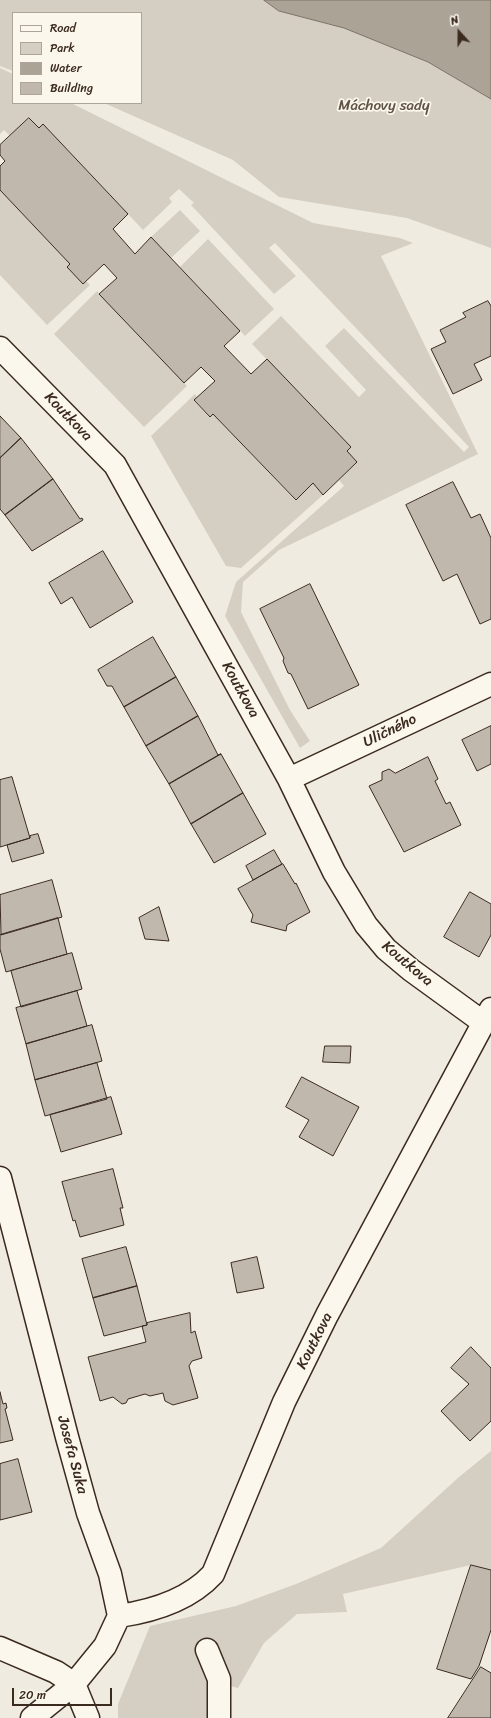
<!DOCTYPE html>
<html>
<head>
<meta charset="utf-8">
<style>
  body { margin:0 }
  #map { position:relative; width:491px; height:1718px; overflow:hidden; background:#f0ebe0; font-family:Sriracha,sans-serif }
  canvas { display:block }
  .legend { position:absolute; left:12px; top:12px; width:130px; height:92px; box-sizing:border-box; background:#fbf7ec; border:1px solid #aea59a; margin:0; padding:5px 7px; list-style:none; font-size:12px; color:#3b2a1e }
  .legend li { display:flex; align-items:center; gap:8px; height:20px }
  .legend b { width:20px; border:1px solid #aea59a }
  .north { position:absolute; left:439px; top:12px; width:40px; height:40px; -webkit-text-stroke:3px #fbf7ec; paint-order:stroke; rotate:339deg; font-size:11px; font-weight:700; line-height:16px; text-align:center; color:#3b2a1e }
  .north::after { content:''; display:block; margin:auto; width:14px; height:18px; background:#3b2a1e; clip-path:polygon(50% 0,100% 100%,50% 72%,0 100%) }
  .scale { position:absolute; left:12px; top:1688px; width:100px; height:18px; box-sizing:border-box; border:2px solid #3b2a1e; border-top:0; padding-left:5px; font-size:12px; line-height:14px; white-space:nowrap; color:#3b2a1e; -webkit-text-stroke:3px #fbf7ec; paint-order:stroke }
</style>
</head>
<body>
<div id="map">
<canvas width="491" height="1718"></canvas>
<ul class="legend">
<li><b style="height:5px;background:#fbf7ec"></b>Road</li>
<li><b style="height:11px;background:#d5cec3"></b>Park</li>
<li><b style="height:11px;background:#aca397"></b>Water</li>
<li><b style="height:11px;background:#c0b8ad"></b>Building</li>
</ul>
<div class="north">N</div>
<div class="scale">20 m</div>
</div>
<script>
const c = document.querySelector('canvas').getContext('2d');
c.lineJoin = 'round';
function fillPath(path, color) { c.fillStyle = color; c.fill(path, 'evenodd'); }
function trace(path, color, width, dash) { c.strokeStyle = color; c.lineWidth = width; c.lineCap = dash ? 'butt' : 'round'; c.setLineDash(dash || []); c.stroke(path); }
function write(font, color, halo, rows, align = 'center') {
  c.font = font + ' Sriracha,sans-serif'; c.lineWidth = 3.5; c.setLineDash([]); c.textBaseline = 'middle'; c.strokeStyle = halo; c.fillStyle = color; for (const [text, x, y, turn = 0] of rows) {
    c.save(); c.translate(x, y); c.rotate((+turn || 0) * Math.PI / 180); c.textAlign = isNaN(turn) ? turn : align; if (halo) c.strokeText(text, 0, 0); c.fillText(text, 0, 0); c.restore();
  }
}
const green = new Path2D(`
  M 0,0 L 491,0 L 491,248 L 407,218 L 279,197 L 233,160 L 104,103 L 141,103 L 141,13 L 13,13 L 13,71 L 0,66 Z
  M 0,68 L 13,74 L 13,103 L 71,103 L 313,223 L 400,238 L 413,243 L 381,256 L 478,454 L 279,550 L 243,582 L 241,612 L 290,710 L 310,741 L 300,748 L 225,616 L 236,582 L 344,486 L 339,480 L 357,462 L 347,451 L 351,447 L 252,344 L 281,316 L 359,397 L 366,390 L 325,346 L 344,328 L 464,452 L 469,447 L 275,243 L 269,248 L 296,276 L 274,294 L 191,205 L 194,203 L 179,189 L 169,198 L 172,202 L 143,230 L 43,124 L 39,128 L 29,118 L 10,136 L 4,130 L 0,134 Z
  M 0,190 L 70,264 L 67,267 L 83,284 L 86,281 L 90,285 L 47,325 L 0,275 Z
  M 180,210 L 200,231 L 171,258 L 151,237 Z
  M 208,239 L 274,309 L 245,336 L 180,267 Z
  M 97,291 L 187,386 L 144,427 L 54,334 Z
  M 195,394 L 197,397 L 194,401 L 209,417 L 213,414 L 295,500 L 313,483 L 323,495 L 241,568 L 226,566 L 151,436 Z
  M 491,1451 L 491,1570 L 471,1565 L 343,1594 L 347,1612 L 297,1614 L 264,1643 L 238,1688 L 222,1684 L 211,1718 L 118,1718 L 118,1704 L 150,1626 L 236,1606 L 296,1584 L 381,1548 L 459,1477 Z`);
const water = new Path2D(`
  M 264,0 L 491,0 L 491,99 L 428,62 L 344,28 L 279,11 Z`);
const building = new Path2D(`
  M 29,118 L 39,128 L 43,124 L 128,214 L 113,229 L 135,254 L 151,237 L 240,331 L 224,346 L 251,374 L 267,359 L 351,447 L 347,451 L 357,462 L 323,495 L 313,483 L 296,500 L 213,414 L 210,417 L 194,400 L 215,381 L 201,367 L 184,383 L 99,294 L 117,278 L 104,264 L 83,284 L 67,267 L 70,264 L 0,190 L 0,166 L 5,161 L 0,155 L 0,145 Z
  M 488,301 L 491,306 L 491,356 L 474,364 L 482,380 L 453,394 L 431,349 L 446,342 L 440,330 L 466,317 L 463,313 Z
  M 0,416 L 21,438 L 0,458 Z
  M 21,438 L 53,479 L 5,515 L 0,509 L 0,458 Z
  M 53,479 L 80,519 L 82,518 L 83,520 L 32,551 L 5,515 Z
  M 453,482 L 471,518 L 480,514 L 491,538 L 491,619 L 480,624 L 457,574 L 443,581 L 406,505 Z
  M 103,551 L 133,602 L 90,628 L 72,597 L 61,604 L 49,583 Z
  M 310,584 L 359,685 L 308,709 L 291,674 L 288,673 L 283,661 L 284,658 L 260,609 Z
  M 153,637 L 176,677 L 124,707 L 112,686 L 107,686 L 98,670 Z
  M 176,677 L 198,716 L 146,746 L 124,707 Z
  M 198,716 L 218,755 L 221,754 L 169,784 L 146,746 Z
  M 491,726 L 491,764 L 477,771 L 462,740 Z
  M 221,754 L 243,793 L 191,824 L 169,784 Z
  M 428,757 L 438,779 L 435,781 L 446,804 L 450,802 L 461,825 L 404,852 L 369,786 L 382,780 L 382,772 L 389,769 L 395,773 Z
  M 12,777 L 30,838 L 0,847 L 0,780 Z
  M 243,793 L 266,834 L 214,863 L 191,824 Z
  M 38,834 L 44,853 L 12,862 L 7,845 L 30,838 L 30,836 Z
  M 274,850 L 282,864 L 253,880 L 246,866 Z
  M 283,864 L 295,884 L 296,883 L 310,912 L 287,925 L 286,931 L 251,922 L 253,915 L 238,889 Z
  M 52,880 L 62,917 L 1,935 L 0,895 Z
  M 470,892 L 491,904 L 491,935 L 479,957 L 444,937 Z
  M 159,907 L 169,941 L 145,939 L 139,918 Z
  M 58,918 L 67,954 L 6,972 L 0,949 L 0,935 Z
  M 72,953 L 82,989 L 21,1007 L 11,971 Z
  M 77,991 L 87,1026 L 26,1044 L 16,1008 Z
  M 92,1025 L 102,1061 L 35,1080 L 26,1044 Z
  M 325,1046 L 351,1046 L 350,1063 L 323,1062 Z
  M 97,1063 L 107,1099 L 45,1116 L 35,1080 Z
  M 302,1077 L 359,1107 L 333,1156 L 299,1137 L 309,1120 L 286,1107 Z
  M 111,1097 L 122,1134 L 61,1152 L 50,1115 Z
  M 113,1169 L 123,1208 L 120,1208 L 124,1225 L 80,1237 L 75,1220 L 73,1221 L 62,1182 Z
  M 126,1247 L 137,1286 L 93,1298 L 82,1259 Z
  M 257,1257 L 264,1288 L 237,1293 L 231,1263 Z
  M 137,1286 L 147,1325 L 104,1336 L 93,1298 Z
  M 190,1313 L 191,1333 L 195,1331 L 202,1358 L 192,1361 L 189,1366 L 198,1398 L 173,1405 L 165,1401 L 163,1393 L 150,1396 L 145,1394 L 128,1399 L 126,1403 L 122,1404 L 113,1397 L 100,1401 L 88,1357 L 146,1342 L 142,1326 L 147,1325 L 147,1323 Z
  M 471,1347 L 491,1368 L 491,1421 L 470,1441 L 441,1411 L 469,1384 L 451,1368 Z
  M 0,1392 L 3,1404 L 6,1403 L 7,1408 L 5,1409 L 13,1440 L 0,1443 Z
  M 18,1459 L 32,1512 L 0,1520 L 0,1464 Z
  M 471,1565 L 491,1570 L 491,1630 L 479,1666 L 471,1679 L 437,1669 Z
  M 481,1667 L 491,1673 L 491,1718 L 448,1718 Z`);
const minor = new Path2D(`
  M 0,348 L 115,465 L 289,779 L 334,872 L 366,925 L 386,949 L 411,970 L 484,1023
  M 289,779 L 491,684
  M 0,1178 L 67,1437 L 88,1513 L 110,1574 L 119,1616 L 105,1646 L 74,1684 L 32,1718
  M 119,1616 C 153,1611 189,1600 213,1574 L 284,1402 L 327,1315 L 491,1009
  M 0,1648 L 56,1672 L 74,1684
  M 207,1650 L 219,1679 L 219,1718
  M 74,1684 L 88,1718`);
const parkNames = [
  ["Máchovy sady",384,106]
];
const streetNames = [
  ["Koutkova",68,417,46],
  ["Koutkova",240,690,61],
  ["Uličného",390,731,-26],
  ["Koutkova",407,964,40],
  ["Koutkova",315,1341,-63],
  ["Josefa Suka",72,1455,75]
];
fillPath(green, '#d5cec3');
fillPath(water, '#aca397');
trace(water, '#7f7367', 1);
fillPath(building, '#c0b8ad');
trace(building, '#3b2a1e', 1);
trace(minor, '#3b2a1e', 25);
trace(minor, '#fbf7ec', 22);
write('15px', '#625347', '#fbf7ec', parkNames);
write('15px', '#3b2a1e', '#fbf7ec', streetNames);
</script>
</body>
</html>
